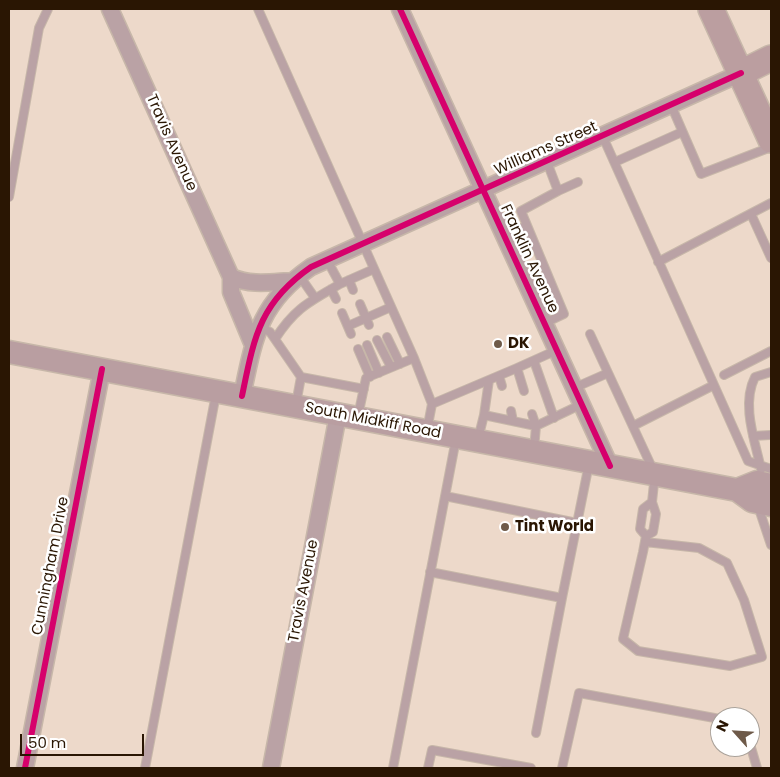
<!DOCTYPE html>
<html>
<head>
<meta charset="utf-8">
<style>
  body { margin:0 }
  #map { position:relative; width:780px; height:777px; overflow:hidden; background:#edd9ca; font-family:Poppins,sans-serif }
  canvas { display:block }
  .frame { position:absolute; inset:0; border:10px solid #2a1603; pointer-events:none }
  .north { position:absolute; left:710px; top:707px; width:50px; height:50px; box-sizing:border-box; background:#fff; border:1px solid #aaa29a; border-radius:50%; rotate:296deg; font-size:14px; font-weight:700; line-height:20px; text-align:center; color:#2a1603 }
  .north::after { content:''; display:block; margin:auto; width:18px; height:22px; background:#6e5a49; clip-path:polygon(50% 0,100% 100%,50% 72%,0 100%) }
  .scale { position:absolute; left:20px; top:734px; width:124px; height:22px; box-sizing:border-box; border:2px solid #2a1603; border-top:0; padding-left:6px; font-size:15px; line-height:18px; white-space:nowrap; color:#2a1603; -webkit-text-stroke:4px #fff; paint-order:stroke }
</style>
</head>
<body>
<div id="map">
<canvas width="780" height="777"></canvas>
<div class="frame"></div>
<div class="north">N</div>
<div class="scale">50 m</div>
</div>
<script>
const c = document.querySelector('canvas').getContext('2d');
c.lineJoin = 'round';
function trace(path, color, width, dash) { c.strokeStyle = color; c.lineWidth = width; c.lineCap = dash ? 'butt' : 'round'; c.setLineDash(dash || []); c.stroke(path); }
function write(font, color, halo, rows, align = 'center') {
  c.font = font + ' Poppins,sans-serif'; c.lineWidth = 5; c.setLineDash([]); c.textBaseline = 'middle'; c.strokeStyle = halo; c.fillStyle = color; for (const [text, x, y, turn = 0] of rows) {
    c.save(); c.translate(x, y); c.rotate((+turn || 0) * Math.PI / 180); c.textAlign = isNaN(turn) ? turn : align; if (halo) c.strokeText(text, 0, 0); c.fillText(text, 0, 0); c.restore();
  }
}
const service = new Path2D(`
  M 258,9 L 414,358 L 432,404 L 427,430
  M 671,105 L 701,174 L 771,147
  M 603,137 L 748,461 L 771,469
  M 547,162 L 558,191 L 578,182
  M 615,162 L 682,132
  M 9,197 L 39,28 L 48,9
  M 751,214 L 771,258
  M 505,235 L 526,226
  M 658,262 L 771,203
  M 299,275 L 315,298
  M 349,280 L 353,290
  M 340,284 L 374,269
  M 331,289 L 336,299
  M 360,304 L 369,325
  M 342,313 L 351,334
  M 545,323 L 564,314 L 521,211 L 558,191
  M 348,326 L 391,307
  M 260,327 L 270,332 L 301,377 L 296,404
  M 590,334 L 655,474 L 652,502 L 656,514 L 653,532 L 646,536
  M 387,337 L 400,364
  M 275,339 C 295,308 309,302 340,284 L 327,260
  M 377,340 L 391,367
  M 367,345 L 379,373
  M 358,349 L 370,377
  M 534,361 L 554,418
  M 517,368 L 557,350
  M 724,375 L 771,351
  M 499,376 L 502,386
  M 301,377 L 364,389
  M 574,388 L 608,373
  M 432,404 L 517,368 L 524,391
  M 511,411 L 513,421
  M 532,414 L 536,426 L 582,404
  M 484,415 L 489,380
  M 358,416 L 366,378 L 414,358
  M 633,426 L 714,385
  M 753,436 L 770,435
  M 478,439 L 484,415 L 536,426 L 534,450
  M 761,469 C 755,441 741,404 755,377 L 771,372
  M 445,496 L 577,523
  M 758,506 L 771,545
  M 645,542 L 699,548 L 727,563 L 744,600 L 762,657 L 730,666 L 638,651 L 623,639 L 643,552 L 646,536 L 640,529 L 643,509 L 652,502
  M 430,572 L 562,598 L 589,464
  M 536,733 L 562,598
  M 750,744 L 757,768
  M 145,768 L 216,394
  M 393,768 L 456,439
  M 428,768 L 432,750 L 531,768
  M 562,768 L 579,693 L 720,719`);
const minor = new Path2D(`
  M 110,9 L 231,277 L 231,292 L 253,345
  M 400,9 L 610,466
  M 231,277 C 252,286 271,282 293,281
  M 242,396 C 254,338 259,303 311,267 L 741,73
  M 25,768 L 102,369
  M 271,768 L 338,415`);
const secondary = new Path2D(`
  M 9,352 L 737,490 L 752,501 L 771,505
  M 737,490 L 757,482 L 771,485`);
const primary = new Path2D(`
  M 711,9 L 771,140
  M 741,73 L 771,58`);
const cycleway = new Path2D(`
  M 400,9 L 610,466
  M 242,396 C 254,338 259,303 311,267 L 741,73
  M 25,768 L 102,369`);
const markers = [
  [498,344,5,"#6e5a49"],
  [505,527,5,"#6e5a49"]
];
const streetNames = [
  ["Travis Avenue",171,143,66],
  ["Williams Street",546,149,-24],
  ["Franklin Avenue",529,259,65],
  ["South Midkiff Road",373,421,11],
  ["Cunningham Drive",51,566,-79],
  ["Travis Avenue",304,591,-79]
];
const poiNames = [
  ["DK",508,344],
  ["Tint World",515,527]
];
trace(service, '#c7b7a9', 10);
trace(minor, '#c7b7a9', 19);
trace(secondary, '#c7b7a9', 25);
trace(primary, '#c7b7a9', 28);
trace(service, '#baa2a5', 8);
trace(minor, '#baa2a5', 16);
trace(secondary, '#b99ea1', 22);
trace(primary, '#bb9ea0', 25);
trace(cycleway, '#d6006c', 6);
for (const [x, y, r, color] of markers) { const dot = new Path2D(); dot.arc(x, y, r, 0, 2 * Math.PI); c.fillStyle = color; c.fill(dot); trace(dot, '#fff', 2); }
write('15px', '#2a1603', '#fff', streetNames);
write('bold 15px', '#2a1603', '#fff', poiNames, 'left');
</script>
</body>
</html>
